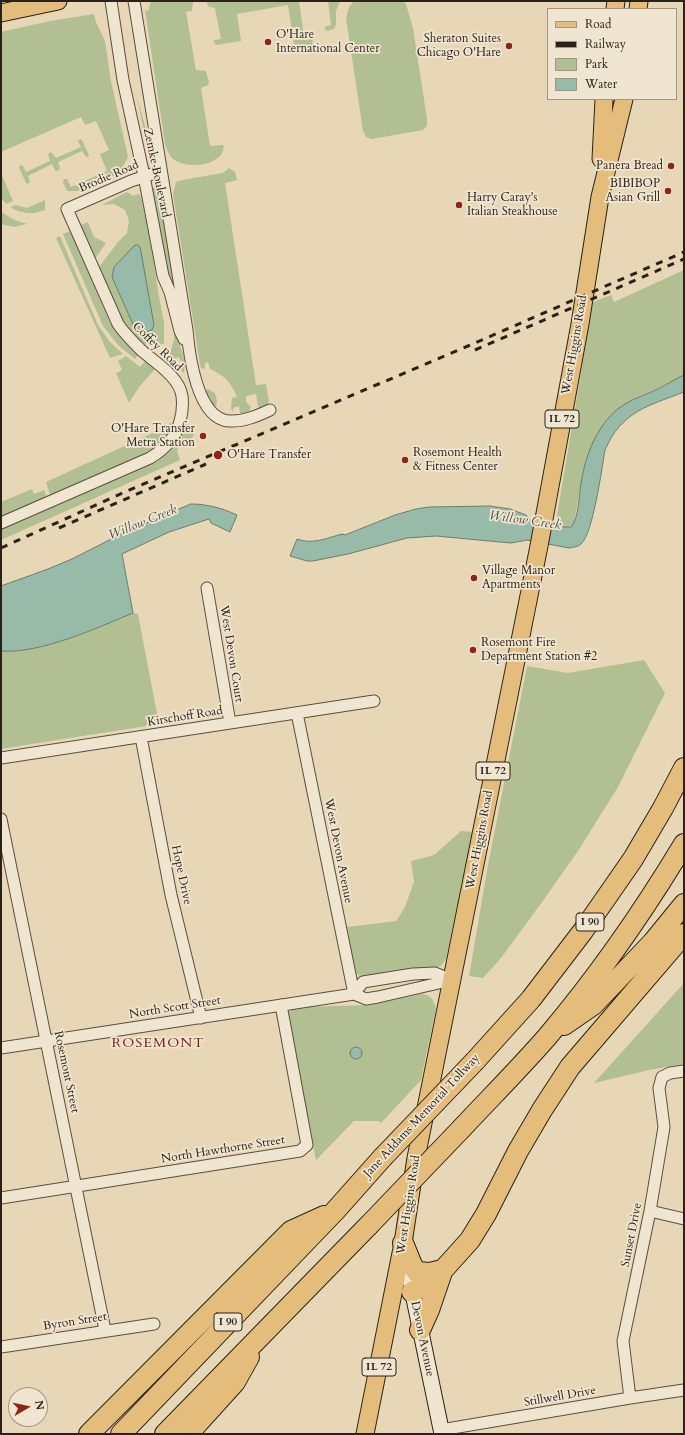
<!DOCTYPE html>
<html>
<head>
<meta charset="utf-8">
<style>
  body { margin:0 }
  #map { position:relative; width:685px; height:1435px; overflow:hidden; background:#e8d7b7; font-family:Cardo,serif }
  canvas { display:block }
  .frame { position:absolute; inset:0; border:2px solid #2b2116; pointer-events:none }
  .legend { position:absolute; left:547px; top:8px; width:130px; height:92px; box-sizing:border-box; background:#f0e5d0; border:1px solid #a19786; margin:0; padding:5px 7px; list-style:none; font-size:12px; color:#2b2116 }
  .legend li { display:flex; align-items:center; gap:8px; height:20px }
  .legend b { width:20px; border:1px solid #a19786 }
  .north { position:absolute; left:8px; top:1387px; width:40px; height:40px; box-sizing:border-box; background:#f0e5d0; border:1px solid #a19786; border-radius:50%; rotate:81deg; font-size:11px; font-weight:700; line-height:16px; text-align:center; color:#2b2116 }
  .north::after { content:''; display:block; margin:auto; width:14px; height:18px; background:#8f2418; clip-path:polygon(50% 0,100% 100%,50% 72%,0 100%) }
</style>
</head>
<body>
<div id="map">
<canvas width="685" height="1435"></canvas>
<div class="frame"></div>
<ul class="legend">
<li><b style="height:5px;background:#e4bc7c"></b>Road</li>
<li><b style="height:5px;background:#2b2116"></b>Railway</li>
<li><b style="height:11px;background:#b2bf92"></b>Park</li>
<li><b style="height:11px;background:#98baa9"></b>Water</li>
</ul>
<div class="north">N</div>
</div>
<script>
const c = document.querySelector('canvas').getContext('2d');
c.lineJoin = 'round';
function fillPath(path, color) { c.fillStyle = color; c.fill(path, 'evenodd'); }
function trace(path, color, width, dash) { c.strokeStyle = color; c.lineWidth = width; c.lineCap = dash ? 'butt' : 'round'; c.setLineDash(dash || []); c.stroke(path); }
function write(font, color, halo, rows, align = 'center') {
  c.font = font + ' Cardo,serif'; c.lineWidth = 3.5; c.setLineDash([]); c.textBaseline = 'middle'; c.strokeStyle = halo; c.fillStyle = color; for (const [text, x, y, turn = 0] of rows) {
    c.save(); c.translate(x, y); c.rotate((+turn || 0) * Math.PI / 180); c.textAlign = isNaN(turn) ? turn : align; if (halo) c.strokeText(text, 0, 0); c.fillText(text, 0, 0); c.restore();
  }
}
const green = new Path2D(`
  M 151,1 L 204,1 L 193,2 L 192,11 L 186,12 L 196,70 L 206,71 L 209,83 L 208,85 L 201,88 L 210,146 L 222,145 L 224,146 C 223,167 185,170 172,158 C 168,154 167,149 165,144 L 145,10 L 148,11 Z
  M 206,1 L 299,1 L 304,36 L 313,38 L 312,47 L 294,44 L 288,5 L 237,14 L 241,41 L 216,45 L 213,41 L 215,40 L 221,39 L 215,8 L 209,7 Z
  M 328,1 L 340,1 L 336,11 L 336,25 L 334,29 L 326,31 L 324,27 L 331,25 Z
  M 354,1 L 403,1 L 406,4 L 413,28 L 427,119 L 427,126 L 423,130 L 372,139 L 366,137 L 363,131 L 346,18 L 349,7 Z
  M 94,14 L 96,22 L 105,41 L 111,81 L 128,157 L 119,174 L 79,191 L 67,191 L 63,182 L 64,179 L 67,179 L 71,187 L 107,171 L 100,154 L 109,150 L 96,121 L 85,125 L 81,117 L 1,152 L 1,32 L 50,21 Z
  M 137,97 L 152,151 L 154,151 L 155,157 L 152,160 L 149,157 Z
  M 80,139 L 82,140 L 89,155 L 88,157 L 86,157 L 82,151 L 58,162 L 60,168 L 58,171 L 55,170 L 52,164 L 28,176 L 30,182 L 28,184 L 26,183 L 19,168 L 20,165 L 23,166 L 26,172 L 50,161 L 48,154 L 51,152 L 56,158 L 81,147 L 78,141 Z
  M 229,168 L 235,172 L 237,180 L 225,183 L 256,385 L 266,384 L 269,401 L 267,406 L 260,409 L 258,406 L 256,394 L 246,396 L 246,402 L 251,407 L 249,412 L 240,414 L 239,406 L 233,408 L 233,412 L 231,409 L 232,398 L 237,397 C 231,382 225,376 210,369 L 208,362 L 205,363 L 205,369 L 201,368 L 200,364 L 173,194 L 176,182 L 182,180 L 223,173 Z
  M 1,173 L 13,201 L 6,204 L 1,198 Z
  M 152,188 L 155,188 L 160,196 L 177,297 L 174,298 L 150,192 Z
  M 127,192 L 133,196 L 139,194 L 141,197 L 149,233 L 158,291 L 164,323 L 164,344 L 148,342 L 144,346 L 127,331 L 99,270 L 100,266 L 118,242 L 127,233 L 129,221 L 125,210 L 114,204 L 102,205 Z
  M 45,200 L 45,210 C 32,215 22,214 10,207 L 16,205 L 27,208 Z
  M 1,212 L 15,220 L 27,224 L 14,227 L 1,224 Z
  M 88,222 L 94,237 L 106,243 L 94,260 L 79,226 Z
  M 70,231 L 110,323 L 122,339 L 139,354 L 135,359 L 118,345 L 103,326 L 63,234 Z
  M 60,236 L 98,325 L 110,342 L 123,354 L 110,358 L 56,238 Z
  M 684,270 L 684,375 L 652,391 L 641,395 L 620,408 L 612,415 L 587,458 L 583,473 L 574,523 C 569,529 562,529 555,527 L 593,302 L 611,295 L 614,302 Z
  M 174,326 L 175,326 L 185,363 L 184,373 L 179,369 L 183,367 L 179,357 L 173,359 L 174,363 L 169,357 L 174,340 Z
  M 126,356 L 140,367 L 146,360 L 155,369 L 139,387 L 129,403 L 116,373 L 122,370 L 118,361 Z
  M 208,389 L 215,393 L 217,401 L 216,406 L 214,406 C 210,401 207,396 206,390 Z
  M 170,423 L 174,424 C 168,438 160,446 148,453 L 50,495 L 46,482 L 168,426 Z
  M 186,424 L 189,424 L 194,435 L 192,437 L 193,441 L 178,448 L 177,451 L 180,460 L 1,540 L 1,529 L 158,461 C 176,448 177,444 186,424 Z
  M 32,489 L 34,494 L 44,490 L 47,497 L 1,517 L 1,502 Z
  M 133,613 L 138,614 L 159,724 L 1,749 L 1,651 C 38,653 98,628 133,613 Z
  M 644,660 L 665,693 L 618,787 L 578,851 L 542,902 L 501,958 L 483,978 L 469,976 L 488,865 L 527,666 L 568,673 Z
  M 461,831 L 473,832 L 446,959 L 441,966 L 433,968 L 360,976 L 355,972 L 347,927 L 396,921 L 405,907 L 414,882 L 411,861 L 434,855 Z
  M 684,983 L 684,1064 L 649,1070 L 594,1083 Z
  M 421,994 C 431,995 433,999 436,1008 L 421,1080 L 381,1123 L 379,1121 L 354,1121 L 316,1160 L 291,1032 C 289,1021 284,1013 295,1007 L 371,1005 Z`);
const water = new Path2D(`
  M 138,245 L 140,247 L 141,252 L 154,325 L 152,330 L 142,333 L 135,329 L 112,277 L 114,267 L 134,246 Z
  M 684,375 L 684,392 C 648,406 622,411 605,450 C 602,467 593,534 581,544 C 578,547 574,547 569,548 L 527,540 L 511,543 L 436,536 L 407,538 L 348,554 L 313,561 L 307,561 L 290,556 L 297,539 C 312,545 327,538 342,534 L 345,535 L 395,515 L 416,509 L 429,507 L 490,506 L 510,509 L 526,515 L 531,521 L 558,527 L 571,527 C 579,518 579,495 581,483 C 586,454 596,427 619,408 C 628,401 641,396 651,392 C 663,387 673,380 684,375 Z
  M 191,504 C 207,504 222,508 237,515 L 230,532 L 211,523 L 209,519 L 169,532 L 122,554 L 133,613 C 97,628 40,654 1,651 L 1,586 L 48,569 L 72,559 L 123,533 Z
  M350 1053a6 6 0 1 1 12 0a6 6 0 1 1-12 0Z`);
const minor = new Path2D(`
  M 111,1 L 123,80 L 144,176 L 163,276 L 170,292 L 180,331 L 184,339
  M 134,1 L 187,330 C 189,354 197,419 229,421 C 243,422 257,416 270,410
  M 1,523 L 150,458 C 165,449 176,438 180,421 C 182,414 183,404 182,396 C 179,376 154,362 140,349 C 132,341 124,333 118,324 L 67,209 L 131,181 L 161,171
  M 207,588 L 230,723
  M 297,713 L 354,994
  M 141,737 L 171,895 L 201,1018
  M 1,758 L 374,701
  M 1,819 L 105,1330
  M 354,994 L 363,982 L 413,974 L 435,973 L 452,980
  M 1,1048 L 354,994 L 366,999 L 378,997 L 452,980
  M 1,1198 L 300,1151 L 307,1145 L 281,1005
  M 650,1211 L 684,1219
  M 1,1347 L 154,1324
  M 630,1398 L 623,1341 L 650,1211 L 664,1127 L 659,1088 L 662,1077 L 670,1073 L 684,1071
  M 441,1430 L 630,1398 L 684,1390`);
const secondary = new Path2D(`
  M 406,1260 L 442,1434`);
const primary = new Path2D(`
  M 615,9 L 616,1
  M 638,9 L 639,1
  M 1,13 L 58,1
  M 601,159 L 604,99
  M 365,1434 L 403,1243 L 416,1158 L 539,546 L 580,324 L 600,197 L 624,99`);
const motorway = new Path2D(`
  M 564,1025 L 593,1005 L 653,942 L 684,904
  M 475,1061 L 531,999 L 583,931 L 633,859 L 663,808 L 684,768
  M 462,1128 C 490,1098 520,1068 547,1037 C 598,977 643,912 684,844
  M 403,1243 L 412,1265 L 417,1272 L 430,1273 L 442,1270
  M 412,1292 L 434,1280 L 470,1240 L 486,1214 L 518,1151 L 542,1110 L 570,1067 L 684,934
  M 420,1330 L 429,1310 L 442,1272
  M 89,1434 L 291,1231 L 324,1216
  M 121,1434 L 335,1211 L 383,1157
  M 165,1434 L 369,1225
  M 188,1434 L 235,1382 L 249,1357`);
const rail = new Path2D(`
  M 475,350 L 684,259
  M 59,528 L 206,464
  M 1,548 L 127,491 L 468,346 L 684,252`);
const motorwayBridge = new Path2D(`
  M 383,1157 L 475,1061
  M 369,1225 L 462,1128`);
const markers = [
  [268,42,4,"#8f2418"],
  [509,46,4,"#8f2418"],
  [671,166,4,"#8f2418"],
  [668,191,4,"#8f2418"],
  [459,205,4,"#8f2418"],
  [203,436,4,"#8f2418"],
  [218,455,5,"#8f2418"],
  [405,460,4,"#8f2418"],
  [474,578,4,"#8f2418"],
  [473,650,4,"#8f2418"]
];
const shields = [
  [562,419,34],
  [493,771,34],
  [590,922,28],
  [228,1322,28],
  [379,1367,34]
];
const shieldNames = [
  ["IL 72",562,419],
  ["IL 72",493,771],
  ["I 90",590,922],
  ["I 90",228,1322],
  ["IL 72",379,1367]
];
const poiNames = [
  ["O'Hare",276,35],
  ["International Center",276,49],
  ["Sheraton Suites",501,39,"right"],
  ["Chicago O'Hare",501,53,"right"],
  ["Panera Bread",663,166,"right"],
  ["BIBIBOP",660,184,"right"],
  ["Asian Grill",660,198,"right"],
  ["Harry Caray's",467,198],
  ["Italian Steakhouse",467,212],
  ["O'Hare Transfer",195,429,"right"],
  ["Metra Station",195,443,"right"],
  ["Rosemont Health",413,453],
  ["& Fitness Center",413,467],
  ["O'Hare Transfer",227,455],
  ["Village Manor",482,571],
  ["Apartments",482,585],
  ["Rosemont Fire",481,643],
  ["Department Station #2",481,657]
];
const streetNames = [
  ["Zemke Boulevard",156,173,78],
  ["Brodie Road",109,177,-23],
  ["West Higgins Road",575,345,-80],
  ["Coffey Road",157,347,44],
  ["West Devon Court",231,654,81],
  ["Kirschoff Road",185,717,-9],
  ["West Higgins Road",480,840,-79],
  ["West Devon Avenue",338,851,79],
  ["Hope Drive",181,875,78],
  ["North Scott Street",175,1008,-9],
  ["Rosemont Street",66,1072,78],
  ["Jane Addams Memorial Tollway",422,1116,-47],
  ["North Hawthorne Street",223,1150,-9],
  ["West Higgins Road",409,1205,-81],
  ["Sunset Drive",632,1235,-79],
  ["Byron Street",75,1322,-9],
  ["Devon Avenue",422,1339,78],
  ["Stillwell Drive",560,1397,-10]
];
const waterNames = [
  ["Willow Creek",525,521,8],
  ["Willow Creek",143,523,-22]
];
const quarterNames = [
  ["ROSEMONT",158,1044]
];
fillPath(green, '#b2bf92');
fillPath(water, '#98baa9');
trace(water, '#6c7d6e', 1);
trace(minor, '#5a4e3e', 13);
trace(secondary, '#2b2116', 17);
trace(primary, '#2b2116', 19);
trace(motorway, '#2b2116', 22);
trace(minor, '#f0e5d0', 11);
trace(secondary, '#f0e5d0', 15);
trace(primary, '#e4bc7c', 17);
trace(motorway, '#e4bc7c', 20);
trace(rail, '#2b2116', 3, [7, 7]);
trace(motorwayBridge, '#2b2116', 22, []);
trace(motorwayBridge, '#e4bc7c', 20);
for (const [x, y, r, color] of markers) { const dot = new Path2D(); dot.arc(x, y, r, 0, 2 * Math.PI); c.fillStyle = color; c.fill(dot); trace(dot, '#f0e5d0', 1.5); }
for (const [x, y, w] of shields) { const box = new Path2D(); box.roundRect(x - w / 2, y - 9, w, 18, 3); c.fillStyle = '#f0e5d0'; c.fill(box); trace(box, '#2b2116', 1); }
write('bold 11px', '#2b2116', null, shieldNames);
write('12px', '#2b2116', '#f0e5d0', poiNames, 'left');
write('12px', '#2b2116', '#f0e5d0', streetNames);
write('italic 13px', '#4c4f42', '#f0e5d0', waterNames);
c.letterSpacing = '1px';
write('14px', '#7a1f14', '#f0e5d0', quarterNames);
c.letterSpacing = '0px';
</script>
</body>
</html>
